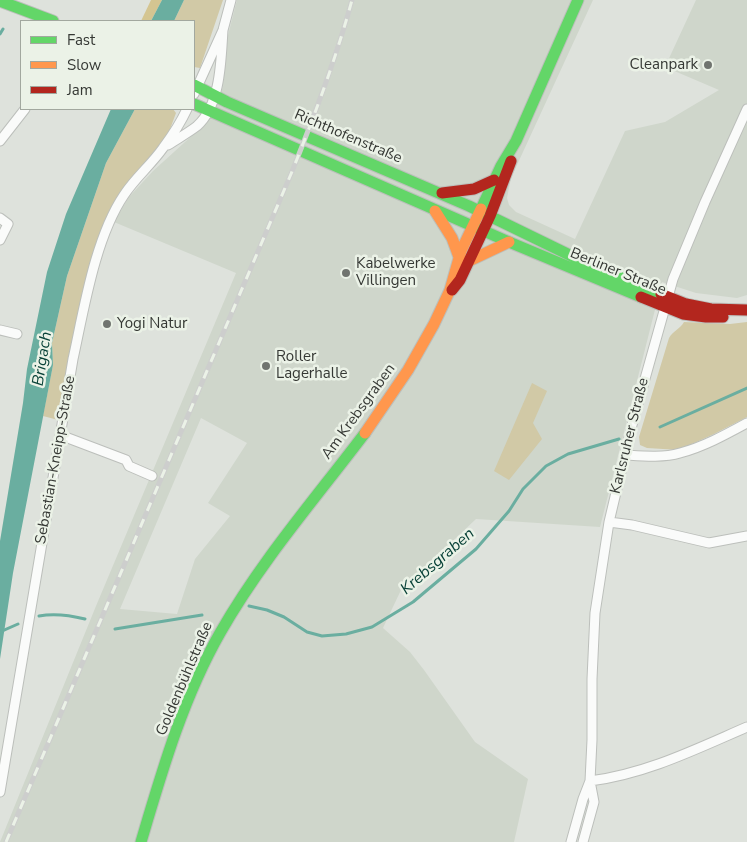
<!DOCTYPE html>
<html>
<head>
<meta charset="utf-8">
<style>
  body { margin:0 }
  #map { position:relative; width:747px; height:842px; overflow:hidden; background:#dee2dc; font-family:"Nunito Sans",sans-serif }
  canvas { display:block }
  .legend { position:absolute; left:20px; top:20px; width:175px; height:90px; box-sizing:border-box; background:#ebf2e7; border:1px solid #a2a89f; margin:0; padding:6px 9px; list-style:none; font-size:15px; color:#353834 }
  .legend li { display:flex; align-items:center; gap:10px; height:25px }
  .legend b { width:25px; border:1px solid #a2a89f }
</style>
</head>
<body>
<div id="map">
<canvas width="747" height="842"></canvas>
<ul class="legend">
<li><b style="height:6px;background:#63d668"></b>Fast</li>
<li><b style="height:6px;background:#ff974d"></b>Slow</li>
<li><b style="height:6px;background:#b3261e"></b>Jam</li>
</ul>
</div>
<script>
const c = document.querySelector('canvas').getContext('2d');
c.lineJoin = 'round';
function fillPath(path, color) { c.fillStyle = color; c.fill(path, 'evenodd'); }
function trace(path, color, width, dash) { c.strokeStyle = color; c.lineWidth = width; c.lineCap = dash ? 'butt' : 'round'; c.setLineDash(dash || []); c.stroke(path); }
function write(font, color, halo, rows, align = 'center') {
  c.font = font + ' "Nunito Sans",sans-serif'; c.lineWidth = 5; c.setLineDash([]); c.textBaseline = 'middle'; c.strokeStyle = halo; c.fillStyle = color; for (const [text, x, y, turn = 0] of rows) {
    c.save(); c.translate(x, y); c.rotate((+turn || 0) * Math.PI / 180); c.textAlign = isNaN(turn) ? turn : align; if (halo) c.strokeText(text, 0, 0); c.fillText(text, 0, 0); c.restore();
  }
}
const built = new Path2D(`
  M 237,0 L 593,0 L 511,178 L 507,198 L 509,205 L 516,212 L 575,239 L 625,131 L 665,122 L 719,90 L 665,67 L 696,0 L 747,0 L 747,295 L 737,298 L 696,293 L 662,282 L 600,527 L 476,519 L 401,590 L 383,628 L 410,652 L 424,670 L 475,742 L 528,779 L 514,842 L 0,842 L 96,606 L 236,273 L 114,222 L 129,197 L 153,171 L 206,123 L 218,103 L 223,86 L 225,47 ZM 201,418 L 247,443 L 208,503 L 230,516 L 195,559 L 177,614 L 120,609 Z`);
const green = new Path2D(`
  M 184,0 L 223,0 L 200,68 L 194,67 L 194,21 L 174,21 Z
  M 135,109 L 173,109 L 176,113 L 163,148 L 124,194 L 103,238 L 62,421 L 43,416 L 53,365 L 52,343 L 67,276 L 106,163 Z
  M 684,322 L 730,324 L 747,322 L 747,417 L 714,434 L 679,450 L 647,448 L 640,445 L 639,437 L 669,338 C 673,331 680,329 684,322 Z
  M 532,383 L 547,391 L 533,423 L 542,439 L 509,480 L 494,471 Z`);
const forest = new Path2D(`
  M 151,0 L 162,0 L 151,21 L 141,21 Z`);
const water = new Path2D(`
  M 162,0 L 184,0 L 174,21 L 151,21 Z
  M 111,109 L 135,109 L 106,163 L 67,276 L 52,343 L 53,365 L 13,573 L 0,659 L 0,541 L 23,403 L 27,369 L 47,272 L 66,214 Z`);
const stream = new Path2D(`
  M 0,34 L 3,29
  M 660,427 L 747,388
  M 249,606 L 267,610 L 284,617 L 307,632 L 322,636 L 346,634 L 372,627 L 413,602 L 476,549 L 509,511 L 523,489 L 546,466 L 568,454 L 619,439
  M 39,616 C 55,613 69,615 85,619
  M 115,629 L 202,615
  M 0,632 L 18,624`);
const street = new Path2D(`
  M 194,94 L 223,30 L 231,0
  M 0,141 L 25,109
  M 168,145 C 177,139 188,133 197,126 C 221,105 221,59 223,30
  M 0,218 L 8,224 L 0,240
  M 0,330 L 17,334
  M 60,435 L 126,460 L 129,466 L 152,476
  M 625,455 C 642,456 663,458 680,453 C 703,447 725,435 747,423
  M 609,522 L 632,525 L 709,543 L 747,536
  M 590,781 C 646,774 696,749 747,727
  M 0,792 L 73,359 C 84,309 95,238 124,195 C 135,178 151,165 163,148 C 172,136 181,122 187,109
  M 571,842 L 583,799 L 590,781
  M 583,842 L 594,802 L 590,781 L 592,740 L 592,679 L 595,613 L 609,522 L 632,425 L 673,279 L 705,202 L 747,109`);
const fast = new Path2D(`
  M 0,1 L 53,21
  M 194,85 L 227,102 L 469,206 L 586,263 L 661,294
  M 194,104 L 509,242 L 641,297
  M 481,209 L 501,166 L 516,141 L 578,0
  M 141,842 C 162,771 183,698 220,633 C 261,561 315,499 365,433`);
const slow = new Path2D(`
  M 435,211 L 452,238 L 459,257
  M 469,261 L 509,242
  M 365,433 L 408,370 L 434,324 L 450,290 L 461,251 L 481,209`);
const jam = new Path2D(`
  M 442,193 L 474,189 L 494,180
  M 452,290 L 460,280 L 490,216 L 511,161
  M 661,294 L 686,304 L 711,309 L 747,310
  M 641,297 L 683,314 L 706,317 L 723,317`);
const rail = new Path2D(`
  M 6,842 L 291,174 C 314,117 336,59 352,0`);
const markers = [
  [708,65,5,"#70746f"],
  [346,273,5,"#70746f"],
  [107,324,5,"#70746f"],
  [266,366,5,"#70746f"]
];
const poiNames = [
  ["Cleanpark",698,65,"right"],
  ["Kabelwerke",356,264],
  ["Villingen",356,281],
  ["Yogi Natur",117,324],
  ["Roller",276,357],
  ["Lagerhalle",276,374]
];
const streetNames = [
  ["Richthofenstraße",348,137,23],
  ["Berliner Straße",618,272,22],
  ["Am Krebsgraben",359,412,-54],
  ["Karlsruher Straße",630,436,-76],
  ["Sebastian-Kneipp-Straße",56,460,-80],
  ["Goldenbühlstraße",185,679,-67]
];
const waterNames = [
  ["Brigach",43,359,-81],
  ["Krebsgraben",438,562,-41]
];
fillPath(built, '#cfd6cb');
fillPath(green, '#d1c9a6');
fillPath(forest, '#d4c591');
fillPath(water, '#6aaea0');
trace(stream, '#6aaea0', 3);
trace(street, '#bcbfbb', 11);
trace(fast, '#bcbfbb', 13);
trace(slow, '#bcbfbb', 13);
trace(jam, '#bcbfbb', 13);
trace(street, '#fafbfa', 9);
trace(fast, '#63d668', 11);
trace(slow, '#ff974d', 11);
trace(jam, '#b3261e', 11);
trace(rail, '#cdcecd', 5);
trace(rail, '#ebf2e7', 3, [9]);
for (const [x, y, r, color] of markers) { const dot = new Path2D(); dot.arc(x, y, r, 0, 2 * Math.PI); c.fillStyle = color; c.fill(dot); trace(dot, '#ebf2e7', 2); }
write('15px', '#353834', '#ebf2e7', poiNames, 'left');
write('15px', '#353834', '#ebf2e7', streetNames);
write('italic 16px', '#094238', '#ebf2e7', waterNames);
</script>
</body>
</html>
